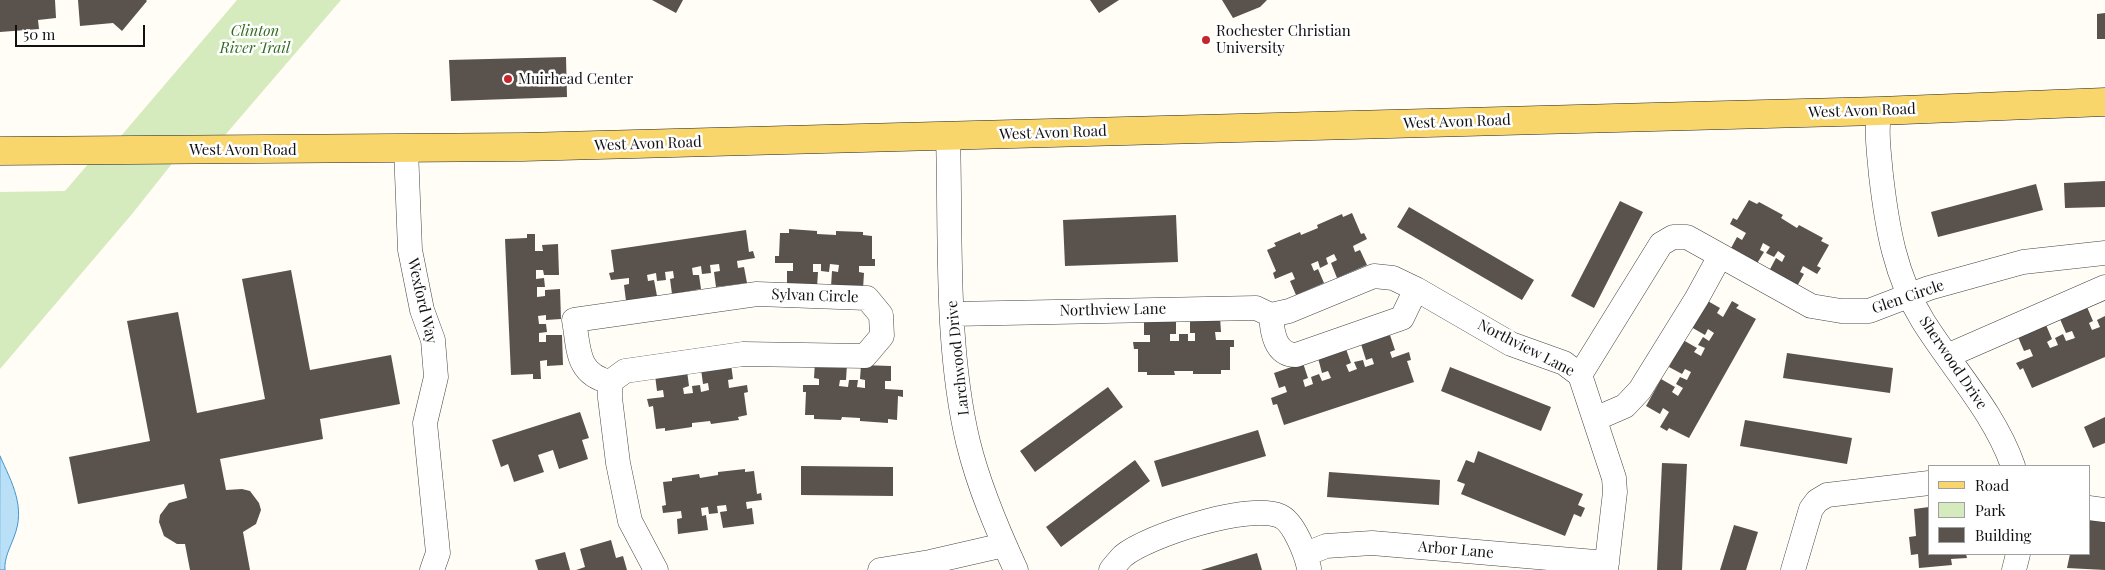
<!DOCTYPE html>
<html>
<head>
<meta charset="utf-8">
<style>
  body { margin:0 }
  #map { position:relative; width:2105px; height:570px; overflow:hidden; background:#fffdf5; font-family:"Playfair Display",serif }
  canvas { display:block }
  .legend { position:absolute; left:1928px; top:465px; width:162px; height:90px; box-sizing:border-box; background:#fff; border:1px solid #a0a0a0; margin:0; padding:6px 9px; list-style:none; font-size:15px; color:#111 }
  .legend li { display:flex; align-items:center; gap:10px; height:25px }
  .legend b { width:25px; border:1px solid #a0a0a0 }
  .scale { position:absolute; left:15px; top:25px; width:130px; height:22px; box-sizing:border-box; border:2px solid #111; border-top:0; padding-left:6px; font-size:15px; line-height:18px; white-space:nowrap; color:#111; -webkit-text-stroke:4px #fff; paint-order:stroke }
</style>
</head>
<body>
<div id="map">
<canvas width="2105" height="570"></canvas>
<ul class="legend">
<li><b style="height:6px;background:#f9d66b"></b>Road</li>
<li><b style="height:14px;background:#d5ebbd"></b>Park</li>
<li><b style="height:14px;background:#5a524d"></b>Building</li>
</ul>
<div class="scale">50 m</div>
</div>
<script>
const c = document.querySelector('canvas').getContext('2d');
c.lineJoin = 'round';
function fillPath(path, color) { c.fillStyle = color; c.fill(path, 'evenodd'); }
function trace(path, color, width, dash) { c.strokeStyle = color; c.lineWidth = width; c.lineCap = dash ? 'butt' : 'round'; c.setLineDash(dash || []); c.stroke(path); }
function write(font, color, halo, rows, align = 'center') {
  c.font = font + ' "Playfair Display",serif'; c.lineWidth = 5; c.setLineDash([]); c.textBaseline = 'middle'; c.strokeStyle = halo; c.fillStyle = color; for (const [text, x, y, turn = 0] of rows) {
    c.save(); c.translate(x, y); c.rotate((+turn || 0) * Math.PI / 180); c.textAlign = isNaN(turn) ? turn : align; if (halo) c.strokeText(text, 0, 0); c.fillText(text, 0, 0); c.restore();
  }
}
const green = new Path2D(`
  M 237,0 L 341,0 L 220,141 L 190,141 L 132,214 L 0,369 L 0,192 L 65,191 L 107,142 L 115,143 Z`);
const water = new Path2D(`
  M 0,456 C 12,483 26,507 14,537 C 10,548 4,558 5,570 L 0,570 Z`);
const building = new Path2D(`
  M 0,0 L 55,0 L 56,18 L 38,20 L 39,29 L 0,32 Z
  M 78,0 L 146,0 L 147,1 L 122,31 L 113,23 L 80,26 Z
  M 652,0 L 683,0 L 676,13 Z
  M 1090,0 L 1119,0 L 1099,13 Z
  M 1222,0 L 1267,0 L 1260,7 L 1233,18 Z
  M 2105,13 L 2105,39 L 2097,39 L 2097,14 Z
  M 566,57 L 567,97 L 451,101 L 449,60 Z
  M 2105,181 L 2105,207 L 2065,208 L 2064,183 Z
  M 2036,184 L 2043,210 L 1938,237 L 1931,212 Z
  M 1749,200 L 1757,204 L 1759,202 L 1783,215 L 1781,218 L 1797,228 L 1799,225 L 1823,238 L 1821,241 L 1829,245 L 1817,266 L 1821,268 L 1817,274 L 1803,266 L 1800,272 L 1804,274 L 1796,288 L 1768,273 L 1776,258 L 1782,262 L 1785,256 L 1778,251 L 1774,257 L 1766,253 L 1770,247 L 1763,243 L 1760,250 L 1764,252 L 1756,265 L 1730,250 L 1737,237 L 1742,240 L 1746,233 L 1730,224 L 1733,218 L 1737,220 Z
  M 1620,201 L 1643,212 L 1594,308 L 1571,296 Z
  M 1409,207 L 1534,280 L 1522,300 L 1397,227 Z
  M 1352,213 L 1361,234 L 1364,233 L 1367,239 L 1353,246 L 1355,252 L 1360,250 L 1367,265 L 1337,278 L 1331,263 L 1337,260 L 1334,254 L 1326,258 L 1328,264 L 1320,268 L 1318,261 L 1311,264 L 1314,271 L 1318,269 L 1324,283 L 1296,295 L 1290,281 L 1295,279 L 1292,272 L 1275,279 L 1273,273 L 1276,271 L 1267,250 L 1276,246 L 1274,243 L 1300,232 L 1301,235 L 1318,228 L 1317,225 L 1342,214 L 1343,217 Z
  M 1176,215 L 1178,262 L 1065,266 L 1063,220 Z
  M 789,229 L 817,231 L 817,234 L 836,235 L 836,231 L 863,232 L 863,235 L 872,236 L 872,259 L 875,259 L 875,266 L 859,266 L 859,272 L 864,273 L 863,289 L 831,287 L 832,271 L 838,272 L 839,265 L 830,264 L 829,272 L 821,271 L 821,264 L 813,264 L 813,272 L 818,272 L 817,287 L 787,286 L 787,271 L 793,271 L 793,263 L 775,263 L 775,256 L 779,256 L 780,233 L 789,233 Z
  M 746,230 L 749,252 L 753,251 L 755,258 L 737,261 L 738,268 L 744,267 L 747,283 L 716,287 L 714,272 L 720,271 L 719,264 L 710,265 L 711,273 L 702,274 L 701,266 L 692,268 L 693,275 L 699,275 L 701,289 L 672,294 L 670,279 L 674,278 L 673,271 L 665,272 L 666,280 L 657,281 L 656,273 L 647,275 L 648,281 L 654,280 L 657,296 L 626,301 L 624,285 L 629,284 L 629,278 L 611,280 L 609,273 L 614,272 L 611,250 Z
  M 527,234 L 535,234 L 535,251 L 543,251 L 542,245 L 558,244 L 559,275 L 544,275 L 543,270 L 536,270 L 536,279 L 544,278 L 545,287 L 537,287 L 537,297 L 545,296 L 545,290 L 560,289 L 561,319 L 546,320 L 546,315 L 538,316 L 539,324 L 546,324 L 547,332 L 539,333 L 539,342 L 546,342 L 546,335 L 562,335 L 563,365 L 547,366 L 547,360 L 540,361 L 541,379 L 533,379 L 533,374 L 511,375 L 505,239 L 527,238 Z
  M 291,270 L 310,370 L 391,355 L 400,404 L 320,419 L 323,439 L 220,459 L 226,490 L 242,489 L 250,491 L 259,503 L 261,510 L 256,524 L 243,532 L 250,570 L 190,570 L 185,544 L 177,544 L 164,536 L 159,522 L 160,515 L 169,503 L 187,498 L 184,484 L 78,504 L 69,457 L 150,441 L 127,321 L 178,312 L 197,413 L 265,399 L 242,279 Z
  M 1706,300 L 1720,308 L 1717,313 L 1723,317 L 1732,301 L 1739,305 L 1736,308 L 1756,319 L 1689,438 L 1669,428 L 1667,431 L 1660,427 L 1669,412 L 1663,408 L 1660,414 L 1646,406 L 1661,379 L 1675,387 L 1672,392 L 1678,396 L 1683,388 L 1676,384 L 1680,377 L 1687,380 L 1691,372 L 1685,369 L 1682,374 L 1669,367 L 1683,340 L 1697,348 L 1694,352 L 1701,356 L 1705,348 L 1698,345 L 1703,337 L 1709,341 L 1714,333 L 1708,329 L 1705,335 L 1691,327 Z
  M 2087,307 L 2093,321 L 2089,323 L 2092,330 L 2100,327 L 2097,320 L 2105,316 L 2105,357 L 2032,388 L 2023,368 L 2020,370 L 2016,363 L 2033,356 L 2030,349 L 2024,351 L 2018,337 L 2046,325 L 2052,339 L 2047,342 L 2050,348 L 2058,345 L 2055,338 L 2063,334 L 2066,341 L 2075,338 L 2072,331 L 2066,333 L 2060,319 Z
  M 1220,317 L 1221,332 L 1215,332 L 1216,340 L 1234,340 L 1234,347 L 1230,347 L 1230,370 L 1221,370 L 1221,374 L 1193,374 L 1193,371 L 1174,371 L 1175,375 L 1147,375 L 1147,372 L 1138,372 L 1138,349 L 1134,349 L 1133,342 L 1150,342 L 1150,335 L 1144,335 L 1144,319 L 1176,318 L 1176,334 L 1170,334 L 1170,341 L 1179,341 L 1179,334 L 1188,334 L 1188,341 L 1195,341 L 1195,333 L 1190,333 L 1190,318 Z
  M 1390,335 L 1395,350 L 1390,352 L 1392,358 L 1409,352 L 1411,360 L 1407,361 L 1414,382 L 1284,425 L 1277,404 L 1273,405 L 1271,398 L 1287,392 L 1285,386 L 1279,388 L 1274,373 L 1303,363 L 1308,378 L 1303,380 L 1305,387 L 1313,384 L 1311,377 L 1319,374 L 1322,381 L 1331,378 L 1328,371 L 1322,373 L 1318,358 L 1346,349 L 1351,363 L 1346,365 L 1349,372 L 1357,369 L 1354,362 L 1363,360 L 1365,367 L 1374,364 L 1372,358 L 1366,360 L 1361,344 Z
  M 1787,353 L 1893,368 L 1890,393 L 1783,378 Z
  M 815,362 L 847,364 L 846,380 L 840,380 L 839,386 L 848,387 L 849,380 L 858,380 L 857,387 L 865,388 L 865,380 L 860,379 L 861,365 L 891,366 L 891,381 L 885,381 L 885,389 L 903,390 L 903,397 L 898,396 L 897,420 L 888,419 L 888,423 L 860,421 L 860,418 L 842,417 L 841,420 L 814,419 L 814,415 L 805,415 L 806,392 L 803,392 L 803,385 L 819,385 L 819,379 L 814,378 Z
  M 731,364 L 733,379 L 728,380 L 729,388 L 747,385 L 748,392 L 744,393 L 747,415 L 738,417 L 739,420 L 711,424 L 710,421 L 692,423 L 692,427 L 665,431 L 665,428 L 656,429 L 653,406 L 649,407 L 647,399 L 664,397 L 663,390 L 657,391 L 655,375 L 687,371 L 689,386 L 683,388 L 684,394 L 693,393 L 692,386 L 700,385 L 701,392 L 709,390 L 708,383 L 703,384 L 701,369 Z
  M 1450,367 L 1551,407 L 1541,431 L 1441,391 Z
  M 1108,387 L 1123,407 L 1035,472 L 1020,451 Z
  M 580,412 L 589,438 L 582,440 L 588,459 L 559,469 L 553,450 L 538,455 L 544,472 L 514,482 L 508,464 L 501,467 L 492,440 Z
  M 2105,417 L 2105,443 L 2093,448 L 2084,427 Z
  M 1745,420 L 1852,438 L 1847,464 L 1740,446 Z
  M 1258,430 L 1266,456 L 1162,487 L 1154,461 Z
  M 1478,451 L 1583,494 L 1578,505 L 1585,508 L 1581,517 L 1574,514 L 1565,536 L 1461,494 L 1465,484 L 1457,481 L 1466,460 L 1474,463 Z
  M 1135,460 L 1150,481 L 1061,547 L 1046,527 Z
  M 1662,463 L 1687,464 L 1682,570 L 1657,570 Z
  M 801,466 L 893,467 L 893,496 L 801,495 Z
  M 745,469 L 745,472 L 754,471 L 757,494 L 761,493 L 762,500 L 746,502 L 747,509 L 752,508 L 754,524 L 723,528 L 720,512 L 727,511 L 726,505 L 717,506 L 718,513 L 709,514 L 708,507 L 701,508 L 702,516 L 706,515 L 708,530 L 678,534 L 677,519 L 682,518 L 681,511 L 663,513 L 662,506 L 666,505 L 663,482 L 672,481 L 672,478 L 699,474 L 700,478 L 718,475 L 718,472 Z
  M 1329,472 L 1440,480 L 1439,505 L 1327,497 Z
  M 1929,507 L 1929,554 L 1966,554 L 1967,558 L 1951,559 L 1952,565 L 1919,568 L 1918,554 L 1911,555 L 1909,537 L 1916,536 L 1914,509 Z
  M 2089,518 L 2105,522 L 2105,570 L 2067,568 L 2070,554 L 2089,554 Z
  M 1734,525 L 1758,532 L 1746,570 L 1720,570 Z
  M 611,540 L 616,558 L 623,556 L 627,570 L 576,570 L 585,567 L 580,549 Z
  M 565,552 L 570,570 L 538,570 L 535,560 Z
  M 1257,553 L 1262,570 L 1201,570 Z`);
const minor = new Path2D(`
  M 1879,111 C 1876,133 1879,153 1881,175 C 1887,227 1895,276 1923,321 C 1953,369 1994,412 2013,466
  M 948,136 C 951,235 945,345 968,442 C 979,487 997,529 1016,570
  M 406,149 L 410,250 L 422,310 L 433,340 L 436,377 L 425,423 L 438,553 L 432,570
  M 757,294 L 867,298 L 881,315 L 882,336 L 865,356 L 743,354 L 625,371 L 610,382 C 576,374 579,349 574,320 Z
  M 953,314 L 1256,308 L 1271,315 L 1289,311 L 1374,276 L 1393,278 L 1416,289 L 1511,344 L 1564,363 L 1580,375
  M 1271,315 C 1272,332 1275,355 1296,355 L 1402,318 L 1416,289
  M 1947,356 L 2105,287
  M 1580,375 L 1661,244 L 1673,237 L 1687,237 L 1811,306 L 1841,311 L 1869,311 L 1929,288 L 2023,262 L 2105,253
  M 1580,375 L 1614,478 L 1615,492 L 1606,570
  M 610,382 L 610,398 L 618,463 L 630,521 L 656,570
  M 1595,419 L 1625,406 L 1640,390 L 1697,298 L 1720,256
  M 2089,508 L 2105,510
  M 1306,554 L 1326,546 L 1372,543 L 1607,563
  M 880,570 L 930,562 L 1004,545
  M 1111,570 C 1115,565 1119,560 1123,556 C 1149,535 1249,503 1280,516 C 1294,522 1306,554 1309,568
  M 1793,570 L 1811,509 L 1817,501 L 1827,495 L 1929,483
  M 2014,570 L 2018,554`);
const major = new Path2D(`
  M 0,151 L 523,147 L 1879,111 L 2105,102`);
const markers = [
  [1206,40,5,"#c4262e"],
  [508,79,5,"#c4262e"]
];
const parkNames = [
  ["Clinton",255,31],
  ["River Trail",255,48]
];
const poiNames = [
  ["Rochester Christian",1216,31],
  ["University",1216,48],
  ["Muirhead Center",518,79]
];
const streetNames = [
  ["West Avon Road",1862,111,-2],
  ["West Avon Road",1457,122,-2],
  ["West Avon Road",1053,133,-2],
  ["West Avon Road",648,144,-2],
  ["West Avon Road",243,150],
  ["Sylvan Circle",815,296,2],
  ["Glen Circle",1908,297,-19],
  ["Wexford Way",422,301,77],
  ["Northview Lane",1113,310,-1],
  ["Northview Lane",1526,348,27],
  ["Larchwood Drive",958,358,-96],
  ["Sherwood Drive",1953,363,56],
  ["Arbor Lane",1456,550,5]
];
fillPath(green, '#d5ebbd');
fillPath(water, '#b9e0f7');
trace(water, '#3f96cf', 1);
fillPath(building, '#5a524d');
trace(minor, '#444', 25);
trace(major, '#222', 29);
trace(minor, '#fff', 24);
trace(major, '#f9d66b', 28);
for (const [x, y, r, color] of markers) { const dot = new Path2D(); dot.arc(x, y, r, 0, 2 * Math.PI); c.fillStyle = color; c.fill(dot); trace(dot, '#fff', 2); }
write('italic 15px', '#2f6b1f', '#fff', parkNames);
write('15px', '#111', '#fff', poiNames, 'left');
write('15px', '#111', '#fff', streetNames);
</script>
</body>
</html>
